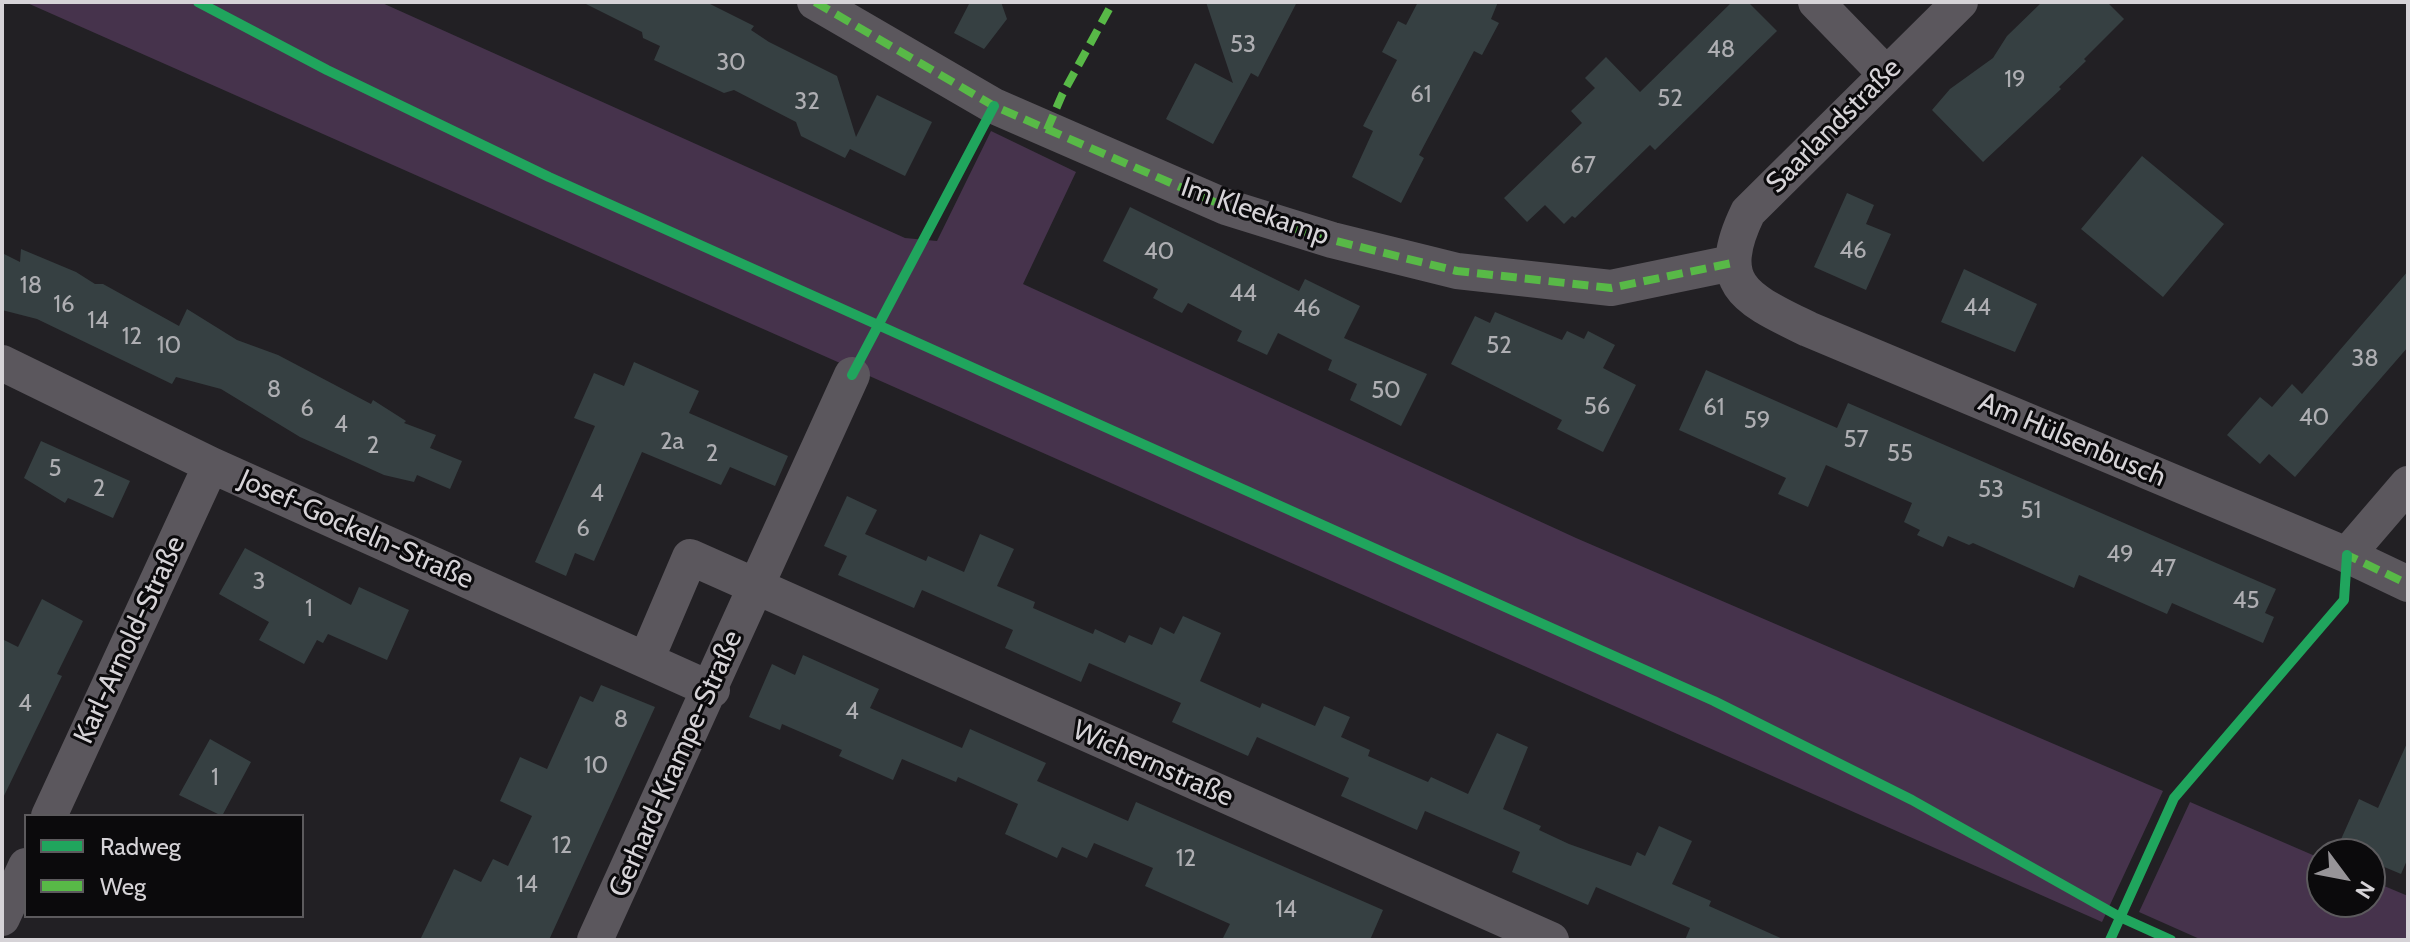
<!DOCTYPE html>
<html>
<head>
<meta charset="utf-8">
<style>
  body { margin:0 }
  #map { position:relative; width:2410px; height:942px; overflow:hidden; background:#222024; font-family:Cabin,sans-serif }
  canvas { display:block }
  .frame { position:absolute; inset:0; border:4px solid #d6d3d7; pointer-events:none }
  .legend { position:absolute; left:24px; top:814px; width:280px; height:104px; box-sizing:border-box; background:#0b0a0c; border:2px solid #5c5a5d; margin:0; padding:10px 14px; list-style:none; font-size:24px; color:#d6d3d7 }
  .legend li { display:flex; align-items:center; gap:16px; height:40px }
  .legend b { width:40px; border:2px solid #5c5a5d }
  .north { position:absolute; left:2306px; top:838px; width:80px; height:80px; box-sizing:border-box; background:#0b0a0c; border:2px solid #5c5a5d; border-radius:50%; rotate:122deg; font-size:22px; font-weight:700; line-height:32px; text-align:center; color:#d6d3d7 }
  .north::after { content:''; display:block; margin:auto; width:28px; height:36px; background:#979498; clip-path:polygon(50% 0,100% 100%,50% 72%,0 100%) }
</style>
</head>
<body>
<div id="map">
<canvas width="2410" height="942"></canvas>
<div class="frame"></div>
<ul class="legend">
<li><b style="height:10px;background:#20a55d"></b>Radweg</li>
<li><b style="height:10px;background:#58b947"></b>Weg</li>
</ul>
<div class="north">N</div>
</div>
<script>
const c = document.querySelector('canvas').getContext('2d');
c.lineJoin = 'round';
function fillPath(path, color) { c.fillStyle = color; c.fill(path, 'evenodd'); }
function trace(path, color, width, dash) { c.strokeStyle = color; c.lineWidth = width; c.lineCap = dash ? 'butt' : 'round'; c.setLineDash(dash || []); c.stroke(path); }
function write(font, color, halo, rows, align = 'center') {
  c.font = font + ' Cabin,sans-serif'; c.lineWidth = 6; c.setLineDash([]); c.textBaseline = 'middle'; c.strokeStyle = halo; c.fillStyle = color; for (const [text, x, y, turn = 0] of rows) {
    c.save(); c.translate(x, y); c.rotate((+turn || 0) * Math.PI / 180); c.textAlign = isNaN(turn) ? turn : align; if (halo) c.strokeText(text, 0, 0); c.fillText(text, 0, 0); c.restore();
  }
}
const green = new Path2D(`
  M 25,2 L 380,2 L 905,238 L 937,241 L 991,131 L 1076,172 L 1023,284 L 1576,538 L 2163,791 L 2102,922 Z
  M 2190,802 L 2322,859 L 2322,902 L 2370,902 L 2370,880 L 2408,896 L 2408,940 L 2202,940 L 2139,912 Z`);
const building = new Path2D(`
  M 582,2 L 706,2 L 754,26 L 751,30 L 769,42 L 837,76 L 856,137 L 877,95 L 932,122 L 905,176 L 850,149 L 845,158 L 801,136 L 796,122 L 734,90 L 724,93 L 654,60 L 660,46 L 643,38 L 642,32 Z
  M 970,2 L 1001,2 L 1007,19 L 984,49 L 954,33 Z
  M 1206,2 L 1297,2 L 1258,77 L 1251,73 L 1213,144 L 1166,119 L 1195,63 L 1233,83 Z
  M 1418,2 L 1498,2 L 1491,19 L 1499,23 L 1482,55 L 1474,51 L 1419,155 L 1424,158 L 1401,203 L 1352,177 L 1373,131 L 1363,126 L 1397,60 L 1382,52 L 1398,21 L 1406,25 Z
  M 1732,2 L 1748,2 L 1777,31 L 1655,150 L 1650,145 L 1575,218 L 1572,216 L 1564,224 L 1545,205 L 1527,222 L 1504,198 L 1582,123 L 1571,111 L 1595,88 L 1585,78 L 1606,57 L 1640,92 Z
  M 2042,2 L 2107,2 L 2124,19 L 2084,59 L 2086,61 L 2059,87 L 2061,89 L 1983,162 L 1932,110 L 1950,89 L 1993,58 L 2007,36 Z
  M 2142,156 L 2224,224 L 2163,297 L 2081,229 Z
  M 1847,193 L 1874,205 L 1866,224 L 1891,234 L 1866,290 L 1814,267 Z
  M 1130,207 L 1299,291 L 1305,279 L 1360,306 L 1344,338 L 1427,374 L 1401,426 L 1350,400 L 1357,384 L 1328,370 L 1332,360 L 1278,333 L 1267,355 L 1237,341 L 1242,331 L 1188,303 L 1182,313 L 1168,306 L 1153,298 L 1158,289 L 1103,261 Z
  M 21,249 L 76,272 L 95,284 L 103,284 L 179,326 L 187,309 L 237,340 L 278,355 L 371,404 L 373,400 L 406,421 L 404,423 L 436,435 L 430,448 L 462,461 L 450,489 L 417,475 L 414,482 L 384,475 L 300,437 L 221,389 L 176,377 L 172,384 L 37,319 L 2,310 L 2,253 L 20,262 Z
  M 1964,269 L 2037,304 L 2015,352 L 1941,322 Z
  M 2408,271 L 2408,347 L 2295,477 L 2269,454 L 2260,464 L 2227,435 L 2260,397 L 2272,407 L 2292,384 L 2302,394 Z
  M 1495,312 L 1562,340 L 1567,331 L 1584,339 L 1588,331 L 1615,345 L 1603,368 L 1636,385 L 1603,452 L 1557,429 L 1562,420 L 1451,364 L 1475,316 L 1490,323 Z
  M 634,362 L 699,391 L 689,413 L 788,456 L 775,486 L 730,467 L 721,485 L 642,452 L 594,561 L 575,553 L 566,576 L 535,562 L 595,426 L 574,418 L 594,373 L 624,386 Z
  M 1706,370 L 1837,428 L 1848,403 L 2276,589 L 2265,613 L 2274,617 L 2263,643 L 2172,603 L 2167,614 L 2079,575 L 2074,588 L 1973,543 L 1969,545 L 1948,536 L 1943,547 L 1917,535 L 1920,530 L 1904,522 L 1912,503 L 1826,465 L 1808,507 L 1778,494 L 1786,478 L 1679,430 Z
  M 41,441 L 130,481 L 113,518 L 68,498 L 65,503 L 24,478 Z
  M 847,496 L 877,510 L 865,534 L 926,561 L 928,556 L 964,572 L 980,534 L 1014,549 L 997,586 L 1035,602 L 1033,608 L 1093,634 L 1095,629 L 1125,643 L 1129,635 L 1152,645 L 1160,627 L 1174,634 L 1183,616 L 1221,633 L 1200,681 L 1260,708 L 1262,703 L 1315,726 L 1324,706 L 1350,717 L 1341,737 L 1370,750 L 1368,756 L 1428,782 L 1431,777 L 1468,794 L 1497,733 L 1528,747 L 1503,809 L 1541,826 L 1539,830 L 1569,844 L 1631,866 L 1637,852 L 1645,856 L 1659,826 L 1692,841 L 1672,884 L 1711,901 L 1709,906 L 1785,940 L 1685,940 L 1690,928 L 1596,887 L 1588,905 L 1512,872 L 1520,852 L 1425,811 L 1417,830 L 1341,796 L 1349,778 L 1257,737 L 1248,756 L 1172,722 L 1181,703 L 1089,663 L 1081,682 L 1005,648 L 1013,630 L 922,590 L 914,608 L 838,575 L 847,556 L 824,546 Z
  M 245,548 L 351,605 L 359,587 L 409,610 L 387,660 L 328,634 L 323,643 L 317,640 L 304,664 L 259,640 L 269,622 L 219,594 Z
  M 42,599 L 83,621 L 57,674 L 62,676 L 2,800 L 2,639 L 18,647 Z
  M 803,655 L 879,689 L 870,708 L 962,748 L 970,729 L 1046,763 L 1037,781 L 1128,821 L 1136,802 L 1383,910 L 1370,940 L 1222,940 L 1230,924 L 1145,886 L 1153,868 L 1094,843 L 1087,858 L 1062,847 L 1057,858 L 1005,834 L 1018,804 L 958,777 L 956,782 L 902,759 L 893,780 L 839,756 L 842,750 L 782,724 L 780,730 L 749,717 L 772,664 L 795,675 Z
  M 601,685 L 655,707 L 549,940 L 420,940 L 454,869 L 481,882 L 493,859 L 508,866 L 532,816 L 500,801 L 520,757 L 547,769 L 580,696 L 593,702 Z
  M 210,739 L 251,762 L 222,816 L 179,795 Z
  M 2408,741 L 2408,858 L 2401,874 L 2370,861 L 2370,854 L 2355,854 L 2338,846 L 2359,799 L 2378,808 Z`);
const minor = new Path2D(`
  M 815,2 L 994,106 L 1226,207 L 1332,240 L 1457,271 L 1611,288 L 1732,263
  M 1816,2 L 1886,74
  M 1960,2 L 1748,212 C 1712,286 1747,299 1808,329 L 2347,555 L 2408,484
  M 2,363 L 211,465 L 712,690
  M 2347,555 L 2408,584
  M 646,660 L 690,557 L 1551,940
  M 49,816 L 211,465
  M 2,918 L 26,866
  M 595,940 L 852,375`);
const quiet = new Path2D(`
  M 815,2 L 994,106 L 1226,207 L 1332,240 L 1457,271 L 1611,288 L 1732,263
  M 1047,130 L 1062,95 L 1113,2
  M 2347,560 L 2347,555 L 2408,584`);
const cycleway = new Path2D(`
  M 198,2 L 327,70 L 549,177 L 1714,701 L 1912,800 L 2120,917 L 2171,940
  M 852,375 L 994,106
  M 2110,940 L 2174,798 L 2344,600 L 2347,555`);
const numberNames = [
  ["53",1243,45],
  ["48",1721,50],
  ["30",731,63],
  ["19",2015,80],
  ["61",1421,95],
  ["52",1670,99],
  ["32",807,102],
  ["67",1583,166],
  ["46",1853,251],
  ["40",1159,252],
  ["18",31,286],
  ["44",1243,294],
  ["16",64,305],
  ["44",1977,308],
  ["46",1307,309],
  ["14",98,321],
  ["12",132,337],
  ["10",169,346],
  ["52",1499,346],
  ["38",2365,359],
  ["8",274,390],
  ["50",1386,391],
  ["56",1597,407],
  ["61",1714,408],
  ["6",307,409],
  ["40",2314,418],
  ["59",1757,421],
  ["4",341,425],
  ["57",1856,440],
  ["2a",672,442],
  ["2",373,446],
  ["2",712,454],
  ["55",1900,454],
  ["5",55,469],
  ["2",99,489],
  ["53",1991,490],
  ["4",597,494],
  ["51",2031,511],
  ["6",583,529],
  ["49",2120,555],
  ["47",2163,569],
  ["3",259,582],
  ["45",2246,601],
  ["1",309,609],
  ["4",25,704],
  ["4",852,712],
  ["8",621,720],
  ["10",596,766],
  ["1",215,778],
  ["12",562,846],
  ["12",1186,859],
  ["14",527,885],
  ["14",1286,910]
];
const streetNames = [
  ["Saarlandstraße",1834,126,-45],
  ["Im Kleekamp",1255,212,19],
  ["Am Hülsenbusch",2072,440,23],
  ["Josef-Gockeln-Straße",356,530,24],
  ["Karl-Arnold-Straße",130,640,-65],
  ["Gerhard-Krampe-Straße",676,764,-66],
  ["Wichernstraße",1153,764,24]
];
fillPath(green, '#46334c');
fillPath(building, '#364042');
trace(minor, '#5b575d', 36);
trace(quiet, '#58b947', 8, [16, 8]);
trace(cycleway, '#20a55d', 10);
write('24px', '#aeaeb2', null, numberNames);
write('28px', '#d6d3d7', '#0b0a0c', streetNames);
</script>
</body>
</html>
